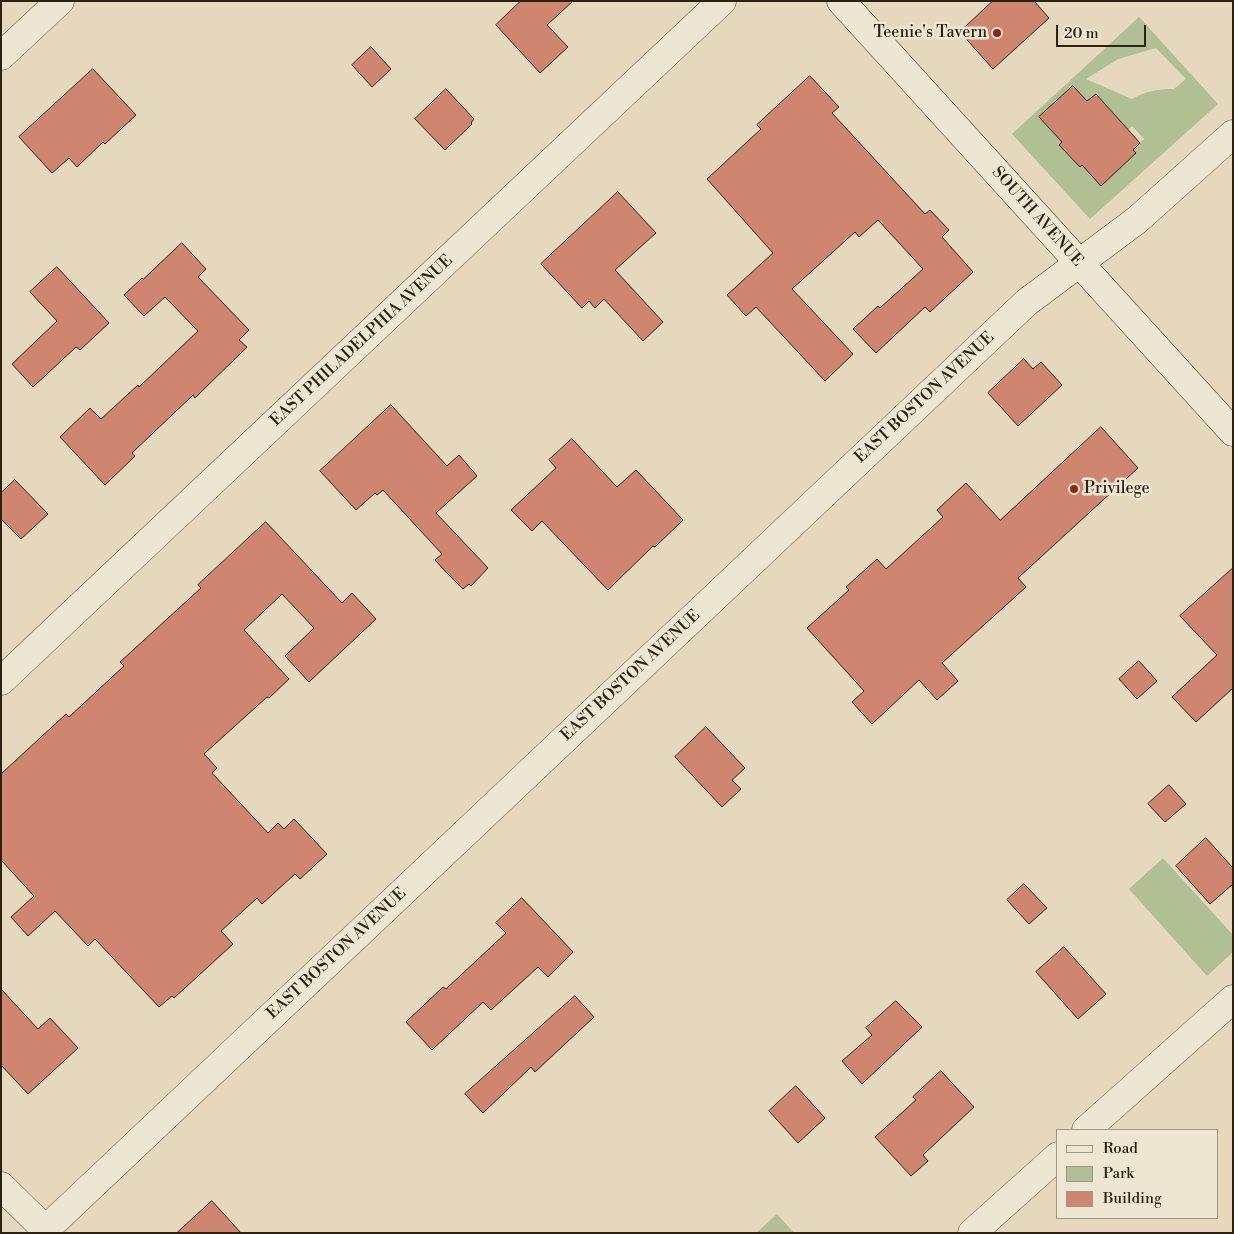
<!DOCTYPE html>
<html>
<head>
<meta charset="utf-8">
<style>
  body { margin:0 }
  #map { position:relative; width:1234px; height:1234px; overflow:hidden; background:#e5d8bc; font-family:"Libre Bodoni",serif }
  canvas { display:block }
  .frame { position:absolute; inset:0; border:2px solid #2c2113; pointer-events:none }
  .legend { position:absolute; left:1056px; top:1129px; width:162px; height:90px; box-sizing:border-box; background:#eee6d3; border:1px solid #a09786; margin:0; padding:6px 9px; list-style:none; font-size:15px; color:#2c2113 }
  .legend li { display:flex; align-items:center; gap:10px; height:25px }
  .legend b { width:25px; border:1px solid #a09786 }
  .scale { position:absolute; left:1056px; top:25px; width:90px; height:22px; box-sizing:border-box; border:2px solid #2c2113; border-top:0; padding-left:6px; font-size:15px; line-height:18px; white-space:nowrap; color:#2c2113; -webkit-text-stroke:4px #eee6d3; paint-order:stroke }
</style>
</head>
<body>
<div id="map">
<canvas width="1234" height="1234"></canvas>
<div class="frame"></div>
<ul class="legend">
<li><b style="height:6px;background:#eee6d3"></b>Road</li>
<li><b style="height:14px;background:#b1bf94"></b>Park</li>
<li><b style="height:14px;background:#ce8670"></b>Building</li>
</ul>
<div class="scale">20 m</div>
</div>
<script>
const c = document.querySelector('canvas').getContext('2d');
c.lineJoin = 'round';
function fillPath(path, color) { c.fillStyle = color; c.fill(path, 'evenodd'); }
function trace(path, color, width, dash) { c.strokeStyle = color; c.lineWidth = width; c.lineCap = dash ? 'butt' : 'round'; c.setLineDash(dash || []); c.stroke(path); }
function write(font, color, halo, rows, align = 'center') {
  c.font = font + ' "Libre Bodoni",serif'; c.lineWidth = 5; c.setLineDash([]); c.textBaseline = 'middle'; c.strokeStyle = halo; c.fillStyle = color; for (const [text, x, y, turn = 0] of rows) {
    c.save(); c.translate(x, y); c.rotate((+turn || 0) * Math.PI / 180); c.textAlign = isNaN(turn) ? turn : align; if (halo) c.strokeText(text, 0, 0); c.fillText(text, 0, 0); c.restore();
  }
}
const green = new Path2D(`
  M 1139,17 L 1218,104 L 1090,219 L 1012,134 ZM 1156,48 L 1186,79 L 1174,89 C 1158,89 1146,91 1132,99 L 1086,79 L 1118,59 ZM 1073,86 L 1087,101 L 1096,94 L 1128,130 L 1132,126 L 1144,139 L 1133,150 L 1135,154 L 1101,185 L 1082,165 L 1080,167 L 1059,145 L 1062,142 L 1040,117 Z
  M 1163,858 L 1233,935 L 1233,952 L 1207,976 L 1129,889 Z
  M 777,1214 L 794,1233 L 756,1233 Z`);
const building = new Path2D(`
  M 521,1 L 573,1 L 547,25 L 568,47 L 540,73 L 496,25 Z
  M 993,1 L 1034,1 L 1049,18 L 993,69 L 960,32 Z
  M 371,47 L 391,69 L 372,87 L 352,65 Z
  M 93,69 L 136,115 L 105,144 L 103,142 L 77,167 L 69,158 L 52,173 L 19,137 Z
  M 810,76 L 839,107 L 832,113 L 925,214 L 930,210 L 949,230 L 942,237 L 973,272 L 930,312 L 925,307 L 876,353 L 853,329 L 878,306 L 880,308 L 923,269 L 878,220 L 859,237 L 855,232 L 792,289 L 853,354 L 825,381 L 756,307 L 746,316 L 727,295 L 773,253 L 707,179 L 761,129 L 757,125 Z
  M 1073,86 L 1087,101 L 1096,94 L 1140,143 L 1133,150 L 1136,153 L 1101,186 L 1082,165 L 1080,167 L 1059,145 L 1062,142 L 1039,117 Z
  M 446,89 L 474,119 L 471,123 L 472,124 L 445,150 L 415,119 Z
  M 618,192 L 656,233 L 615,270 L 663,322 L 643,341 L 604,299 L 595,308 L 589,301 L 582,308 L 541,264 Z
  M 182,243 L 206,269 L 198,277 L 249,330 L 239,340 L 247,347 L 195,398 L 193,395 L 132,453 L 135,456 L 105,485 L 60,437 L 90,408 L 101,419 L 138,385 L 139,387 L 198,331 L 165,297 L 144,316 L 124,295 L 142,278 L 143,279 Z
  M 57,267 L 109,323 L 80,350 L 76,347 L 33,387 L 12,364 L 57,321 L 30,292 Z
  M 1024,359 L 1033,369 L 1041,362 L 1062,385 L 1018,426 L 988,393 Z
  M 391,405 L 447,466 L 459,455 L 477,476 L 436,513 L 488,568 L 471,586 L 469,584 L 463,589 L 445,571 L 435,560 L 442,554 L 383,490 L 377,495 L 375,493 L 356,510 L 320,471 Z
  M 1101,427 L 1138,468 L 1018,578 L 1026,587 L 942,663 L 958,681 L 937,700 L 919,680 L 872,724 L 852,702 L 864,691 L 807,628 L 849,590 L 846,587 L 877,559 L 886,569 L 943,517 L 937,510 L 966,483 L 1000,520 Z
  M 572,439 L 617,487 L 636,470 L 683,520 L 655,547 L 653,546 L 608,590 L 542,521 L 532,531 L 511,510 L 556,468 L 549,460 Z
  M 15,480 L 48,514 L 21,539 L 1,519 L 1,493 Z
  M 266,522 L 342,603 L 352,593 L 376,619 L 309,682 L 285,656 L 314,628 L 282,594 L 244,630 L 289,679 L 269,698 L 267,697 L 204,754 L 217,768 L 212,773 L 268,833 L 278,823 L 284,829 L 294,819 L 327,854 L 300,879 L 295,874 L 262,904 L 257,898 L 221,931 L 233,944 L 174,998 L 172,996 L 159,1007 L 95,939 L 88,946 L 55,911 L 28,936 L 11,917 L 34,896 L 1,860 L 1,774 L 66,714 L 69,717 L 124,666 L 120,662 L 201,588 L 198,585 Z
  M 1233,568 L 1233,688 L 1196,722 L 1172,697 L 1217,655 L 1180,616 Z
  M 1139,661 L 1157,681 L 1137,699 L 1119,679 Z
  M 706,727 L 745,768 L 732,780 L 741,789 L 722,807 L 675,757 Z
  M 1169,785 L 1186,804 L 1165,822 L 1148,804 Z
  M 1206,838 L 1233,868 L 1233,884 L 1210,904 L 1176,866 Z
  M 1024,884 L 1047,908 L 1029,924 L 1007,900 Z
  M 522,898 L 573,952 L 548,977 L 538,967 L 491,1010 L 483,1002 L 432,1050 L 406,1022 L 443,987 L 446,989 L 506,933 L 496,923 Z
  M 1064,947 L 1106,994 L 1078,1019 L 1036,972 Z
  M 1,989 L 38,1029 L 50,1018 L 78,1048 L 28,1094 L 1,1065 Z
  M 575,996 L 594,1017 L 535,1072 L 531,1067 L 483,1113 L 465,1094 Z
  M 896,1001 L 922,1027 L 862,1084 L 842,1061 L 872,1035 L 866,1028 Z
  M 941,1071 L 974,1107 L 923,1155 L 928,1161 L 911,1176 L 875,1137 L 916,1100 L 913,1097 Z
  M 796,1086 L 825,1118 L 798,1143 L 769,1111 Z
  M 212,1201 L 241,1233 L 177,1233 Z`);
const street = new Path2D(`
  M 1,56 L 60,1
  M 1,681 L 722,1
  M 1086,1130 L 1233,999
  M 1,1186 L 49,1233
  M 42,1233 L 1027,302 L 1137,220 L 1233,134
  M 972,1233 L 1058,1156`);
const secondary = new Path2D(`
  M 841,1 L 1233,432`);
const markers = [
  [997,33,5,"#8f2418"],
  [1074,489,5,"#8f2418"]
];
const poiNames = [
  ["Teenie's Tavern",987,33],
  ["Privilege",1084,489,"left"]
];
const streetNames = [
  ["SOUTH AVENUE",1037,217,48],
  ["EAST PHILADELPHIA AVENUE",362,341,-43],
  ["EAST BOSTON AVENUE",925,398,-43],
  ["EAST BOSTON AVENUE",631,676,-43],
  ["EAST BOSTON AVENUE",337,954,-43]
];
fillPath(green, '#b1bf94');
fillPath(building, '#ce8670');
trace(building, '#2c2113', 1);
trace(street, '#5a4f3d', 29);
trace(secondary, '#2c2113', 29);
trace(street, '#eee6d3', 28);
trace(secondary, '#eee6d3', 28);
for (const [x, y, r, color] of markers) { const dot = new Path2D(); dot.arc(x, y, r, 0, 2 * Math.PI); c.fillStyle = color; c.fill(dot); trace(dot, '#eee6d3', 2); }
write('16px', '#2c2113', '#eee6d3', poiNames, 'right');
write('16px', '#2c2113', '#eee6d3', streetNames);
</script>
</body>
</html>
